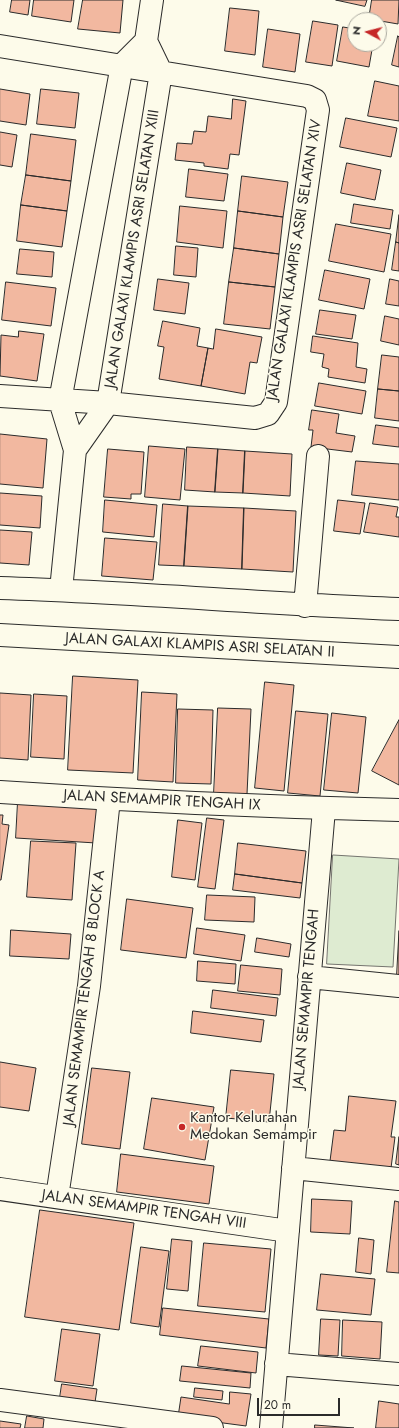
<!DOCTYPE html>
<html>
<head>
<meta charset="utf-8">
<style>
  body { margin:0 }
  #map { position:relative; width:399px; height:1428px; overflow:hidden; background:#fdfbea; font-family:Jost,sans-serif }
  canvas { display:block }
  .north { position:absolute; left:347px; top:12px; width:40px; height:40px; box-sizing:border-box; background:#fdfbea; border:1px solid #a9a89e; border-radius:50%; rotate:277deg; font-size:11px; font-weight:700; line-height:16px; text-align:center; color:#2b2b2b }
  .north::after { content:''; display:block; margin:auto; width:14px; height:18px; background:#c62828; clip-path:polygon(50% 0,100% 100%,50% 72%,0 100%) }
  .scale { position:absolute; left:257px; top:1398px; width:83px; height:18px; box-sizing:border-box; border:2px solid #2b2b2b; border-top:0; padding-left:5px; font-size:12px; line-height:14px; white-space:nowrap; color:#2b2b2b; -webkit-text-stroke:3px #fdfbea; paint-order:stroke }
</style>
</head>
<body>
<div id="map">
<canvas width="399" height="1428"></canvas>
<div class="north">N</div>
<div class="scale">20 m</div>
</div>
<script>
const c = document.querySelector('canvas').getContext('2d');
c.lineJoin = 'round';
function fillPath(path, color) { c.fillStyle = color; c.fill(path, 'evenodd'); }
function trace(path, color, width, dash) { c.strokeStyle = color; c.lineWidth = width; c.lineCap = dash ? 'butt' : 'round'; c.setLineDash(dash || []); c.stroke(path); }
function write(font, color, halo, rows, align = 'center') {
  c.font = font + ' Jost,sans-serif'; c.lineWidth = 3; c.setLineDash([]); c.textBaseline = 'middle'; c.strokeStyle = halo; c.fillStyle = color; for (const [text, x, y, turn = 0] of rows) {
    c.save(); c.translate(x, y); c.rotate((+turn || 0) * Math.PI / 180); c.textAlign = isNaN(turn) ? turn : align; if (halo) c.strokeText(text, 0, 0); c.fillText(text, 0, 0); c.restore();
  }
}
const green = new Path2D(`
  M 333,855 L 399,859 L 393,967 L 327,964 Z`);
const building = new Path2D(`
  M 12,0 L 30,0 L 28,15 L 10,12 Z
  M 34,0 L 74,0 L 71,22 L 32,16 Z
  M 83,0 L 123,0 L 120,33 L 78,29 Z
  M 336,0 L 367,0 L 365,6 Z
  M 372,0 L 399,0 L 398,24 L 369,19 Z
  M 230,8 L 259,11 L 255,55 L 225,51 Z
  M 313,21 L 338,25 L 332,66 L 306,62 Z
  M 343,27 L 355,29 L 355,44 L 373,44 L 369,67 L 337,61 Z
  M 268,29 L 300,34 L 295,72 L 263,67 Z
  M 398,36 L 399,37 L 399,67 L 392,65 Z
  M 375,81 L 399,86 L 399,121 L 368,116 Z
  M 0,89 L 30,94 L 26,125 L 0,121 Z
  M 41,89 L 79,93 L 75,128 L 37,124 Z
  M 233,99 L 246,101 L 239,155 L 230,154 L 228,169 L 204,166 L 204,163 L 175,160 L 177,143 L 192,144 L 194,131 L 206,132 L 208,116 L 231,119 Z
  M 346,118 L 397,128 L 391,157 L 340,147 Z
  M 0,132 L 17,135 L 12,167 L 0,165 Z
  M 31,134 L 76,140 L 71,181 L 26,175 Z
  M 347,163 L 381,170 L 375,200 L 341,193 Z
  M 189,169 L 228,174 L 224,201 L 186,197 Z
  M 26,175 L 71,181 L 67,211 L 21,205 Z
  M 242,176 L 288,182 L 283,217 L 238,211 Z
  M 354,204 L 393,210 L 390,229 L 351,223 Z
  M 21,205 L 67,211 L 62,247 L 17,241 Z
  M 180,206 L 227,211 L 223,248 L 177,242 Z
  M 238,211 L 283,217 L 279,254 L 234,248 Z
  M 399,215 L 399,243 L 396,242 Z
  M 336,224 L 391,234 L 384,272 L 329,261 Z
  M 396,242 L 399,243 L 399,271 L 392,270 Z
  M 176,246 L 198,248 L 196,277 L 174,275 Z
  M 234,248 L 279,254 L 275,287 L 229,282 Z
  M 20,249 L 54,252 L 52,277 L 17,274 Z
  M 325,270 L 370,279 L 364,309 L 319,300 Z
  M 158,279 L 189,283 L 185,314 L 154,310 Z
  M 390,279 L 399,281 L 399,306 L 386,304 Z
  M 6,282 L 56,288 L 51,326 L 2,320 Z
  M 229,282 L 275,287 L 270,329 L 224,324 Z
  M 320,310 L 356,315 L 352,339 L 316,334 Z
  M 385,316 L 399,319 L 399,345 L 381,341 Z
  M 163,321 L 200,328 L 197,346 L 208,348 L 201,386 L 159,379 L 164,347 L 158,346 Z
  M 216,329 L 262,337 L 257,363 L 250,362 L 245,394 L 201,386 L 208,348 L 213,349 Z
  M 19,331 L 44,334 L 37,381 L 0,376 L 1,335 L 18,337 Z
  M 313,336 L 358,343 L 356,367 L 367,369 L 365,383 L 328,377 L 329,369 L 322,367 L 324,354 L 311,352 Z
  M 382,355 L 399,357 L 399,391 L 378,389 Z
  M 319,383 L 366,391 L 362,414 L 315,406 Z
  M 378,389 L 399,391 L 399,421 L 375,418 Z
  M 312,410 L 339,414 L 336,433 L 355,436 L 352,452 L 311,447 L 313,430 L 309,430 Z
  M 376,425 L 399,428 L 399,447 L 373,444 Z
  M 0,434 L 47,439 L 43,488 L 0,484 Z
  M 149,446 L 185,449 L 180,500 L 145,497 Z
  M 187,447 L 218,449 L 215,492 L 185,490 Z
  M 108,449 L 144,452 L 141,494 L 131,494 L 131,499 L 104,497 Z
  M 218,449 L 245,451 L 243,493 L 215,492 Z
  M 245,451 L 292,454 L 290,496 L 243,493 Z
  M 356,461 L 399,464 L 399,500 L 352,495 Z
  M 0,493 L 42,496 L 40,528 L 0,525 Z
  M 105,500 L 157,505 L 154,537 L 103,532 Z
  M 338,500 L 365,503 L 360,534 L 334,531 Z
  M 370,503 L 398,507 L 396,517 L 399,517 L 399,537 L 364,532 Z
  M 163,504 L 188,506 L 184,566 L 159,565 Z
  M 188,506 L 244,508 L 242,569 L 184,566 Z
  M 244,508 L 296,511 L 293,572 L 242,569 Z
  M 0,530 L 32,532 L 29,565 L 0,563 Z
  M 105,538 L 157,542 L 153,580 L 102,576 Z
  M 73,676 L 138,680 L 133,773 L 68,770 Z
  M 265,682 L 294,685 L 284,791 L 255,788 Z
  M 142,692 L 177,694 L 173,782 L 138,780 Z
  M 0,693 L 31,695 L 28,760 L 0,758 Z
  M 34,694 L 67,696 L 64,759 L 31,757 Z
  M 218,708 L 251,709 L 247,794 L 214,793 Z
  M 178,709 L 213,710 L 211,784 L 176,783 Z
  M 296,711 L 328,714 L 320,796 L 288,793 Z
  M 332,713 L 366,717 L 358,793 L 324,790 Z
  M 399,720 L 399,785 L 372,771 Z
  M 18,801 L 98,806 L 96,843 L 16,838 Z
  M 0,815 L 3,815 L 2,824 L 9,825 L 1,880 L 0,880 Z
  M 207,818 L 224,820 L 215,889 L 198,887 Z
  M 178,820 L 202,823 L 195,880 L 172,877 Z
  M 31,841 L 76,843 L 72,900 L 27,897 Z
  M 238,843 L 306,851 L 302,883 L 235,874 Z
  M 235,874 L 302,883 L 300,898 L 233,890 Z
  M 207,895 L 255,897 L 254,922 L 205,920 Z
  M 127,899 L 193,908 L 186,958 L 121,950 Z
  M 197,928 L 245,935 L 241,961 L 194,954 Z
  M 11,930 L 71,934 L 69,959 L 10,956 Z
  M 399,931 L 399,975 L 397,975 Z
  M 257,938 L 291,944 L 289,957 L 255,952 Z
  M 198,961 L 236,964 L 235,984 L 197,981 Z
  M 241,965 L 282,969 L 280,995 L 238,991 Z
  M 213,990 L 278,998 L 276,1016 L 211,1008 Z
  M 193,1011 L 264,1020 L 261,1042 L 191,1033 Z
  M 0,1062 L 36,1068 L 29,1111 L 0,1107 Z
  M 92,1068 L 130,1072 L 120,1149 L 82,1144 Z
  M 231,1070 L 274,1074 L 269,1122 L 226,1118 Z
  M 349,1096 L 396,1101 L 391,1137 L 395,1137 L 391,1168 L 330,1161 L 334,1130 L 345,1131 Z
  M 152,1098 L 214,1107 L 205,1160 L 144,1149 Z
  M 399,1137 L 399,1165 L 396,1164 Z
  M 121,1154 L 214,1166 L 209,1204 L 117,1192 Z
  M 312,1199 L 352,1201 L 350,1234 L 311,1232 Z
  M 395,1201 L 399,1202 L 399,1273 L 387,1272 Z
  M 40,1210 L 134,1223 L 119,1330 L 25,1317 Z
  M 359,1238 L 374,1240 L 371,1274 L 356,1272 Z
  M 172,1239 L 192,1241 L 188,1291 L 167,1289 Z
  M 204,1243 L 271,1249 L 265,1312 L 198,1306 Z
  M 141,1247 L 169,1251 L 159,1327 L 131,1323 Z
  M 321,1274 L 375,1279 L 371,1315 L 317,1310 Z
  M 163,1308 L 269,1319 L 266,1348 L 160,1335 Z
  M 321,1319 L 340,1320 L 338,1356 L 319,1355 Z
  M 343,1320 L 382,1322 L 380,1359 L 342,1356 Z
  M 62,1329 L 100,1334 L 93,1386 L 55,1381 Z
  M 201,1346 L 258,1352 L 256,1373 L 198,1366 Z
  M 182,1366 L 251,1373 L 250,1388 L 180,1381 Z
  M 62,1384 L 97,1389 L 94,1409 L 59,1404 Z
  M 195,1388 L 223,1391 L 222,1400 L 194,1397 Z
  M 230,1392 L 251,1394 L 246,1426 L 178,1417 L 181,1397 L 229,1404 Z
  M 379,1401 L 399,1404 L 399,1428 L 376,1428 Z
  M 27,1416 L 44,1419 L 43,1428 L 25,1428 Z
  M 0,1421 L 21,1424 L 20,1428 L 0,1428 Z
  M 315,1425 L 354,1428 L 315,1428 Z`);
const minor = new Path2D(`
  M 0,46 L 307,96 L 315,100 L 318,110 L 276,402 L 268,414 L 255,418 L 108,403 L 0,396
  M 75,450 L 108,403 L 161,72 L 146,41 L 152,0
  M 0,588 C 133,592 266,604 399,609
  M 61,590 L 75,450 L 60,401 L 122,65 L 146,41
  M 305,606 L 318,456
  M 0,635 L 399,657
  M 0,792 C 133,801 266,807 399,810
  M 309,977 L 399,986
  M 293,1168 L 399,1179
  M 0,1189 L 288,1231
  M 57,1197 L 89,986 L 109,799
  M 276,1364 L 399,1374
  M 0,1400 L 212,1428
  M 271,1428 L 324,809`);
const markers = [
  [182,1127,4,"#c62828"]
];
const streetNames = [
  ["JALAN GALAXI KLAMPIS ASRI SELATAN XIII",133,249,-81],
  ["JALAN GALAXI KLAMPIS ASRI SELATAN XIV",295,260,-81],
  ["JALAN GALAXI KLAMPIS ASRI SELATAN II",200,646,3],
  ["JALAN SEMAMPIR TENGAH IX",162,801,3],
  ["JALAN SEMAMPIR TENGAH 8 BLOCK A",85,998,-83],
  ["JALAN SEMAMPIR TENGAH",307,999,-85],
  ["JALAN SEMAMPIR TENGAH VIII",144,1210,8]
];
const poiNames = [
  ["Kantor Kelurahan",190,1118],
  ["Medokan Semampir",190,1135]
];
fillPath(green, '#deebd1');
trace(green, '#74746e', 1);
fillPath(building, '#f2b8a0');
trace(building, '#2b2b2b', 1);
trace(minor, '#2b2b2b', 24);
trace(minor, '#fdfbea', 22);
for (const [x, y, r, color] of markers) { const dot = new Path2D(); dot.arc(x, y, r, 0, 2 * Math.PI); c.fillStyle = color; c.fill(dot); trace(dot, '#fdfbea', 1.5); }
write('15px', '#2b2b2b', '#fdfbea', streetNames);
write('15px', '#2b2b2b', '#fdfbea', poiNames, 'left');
</script>
</body>
</html>
